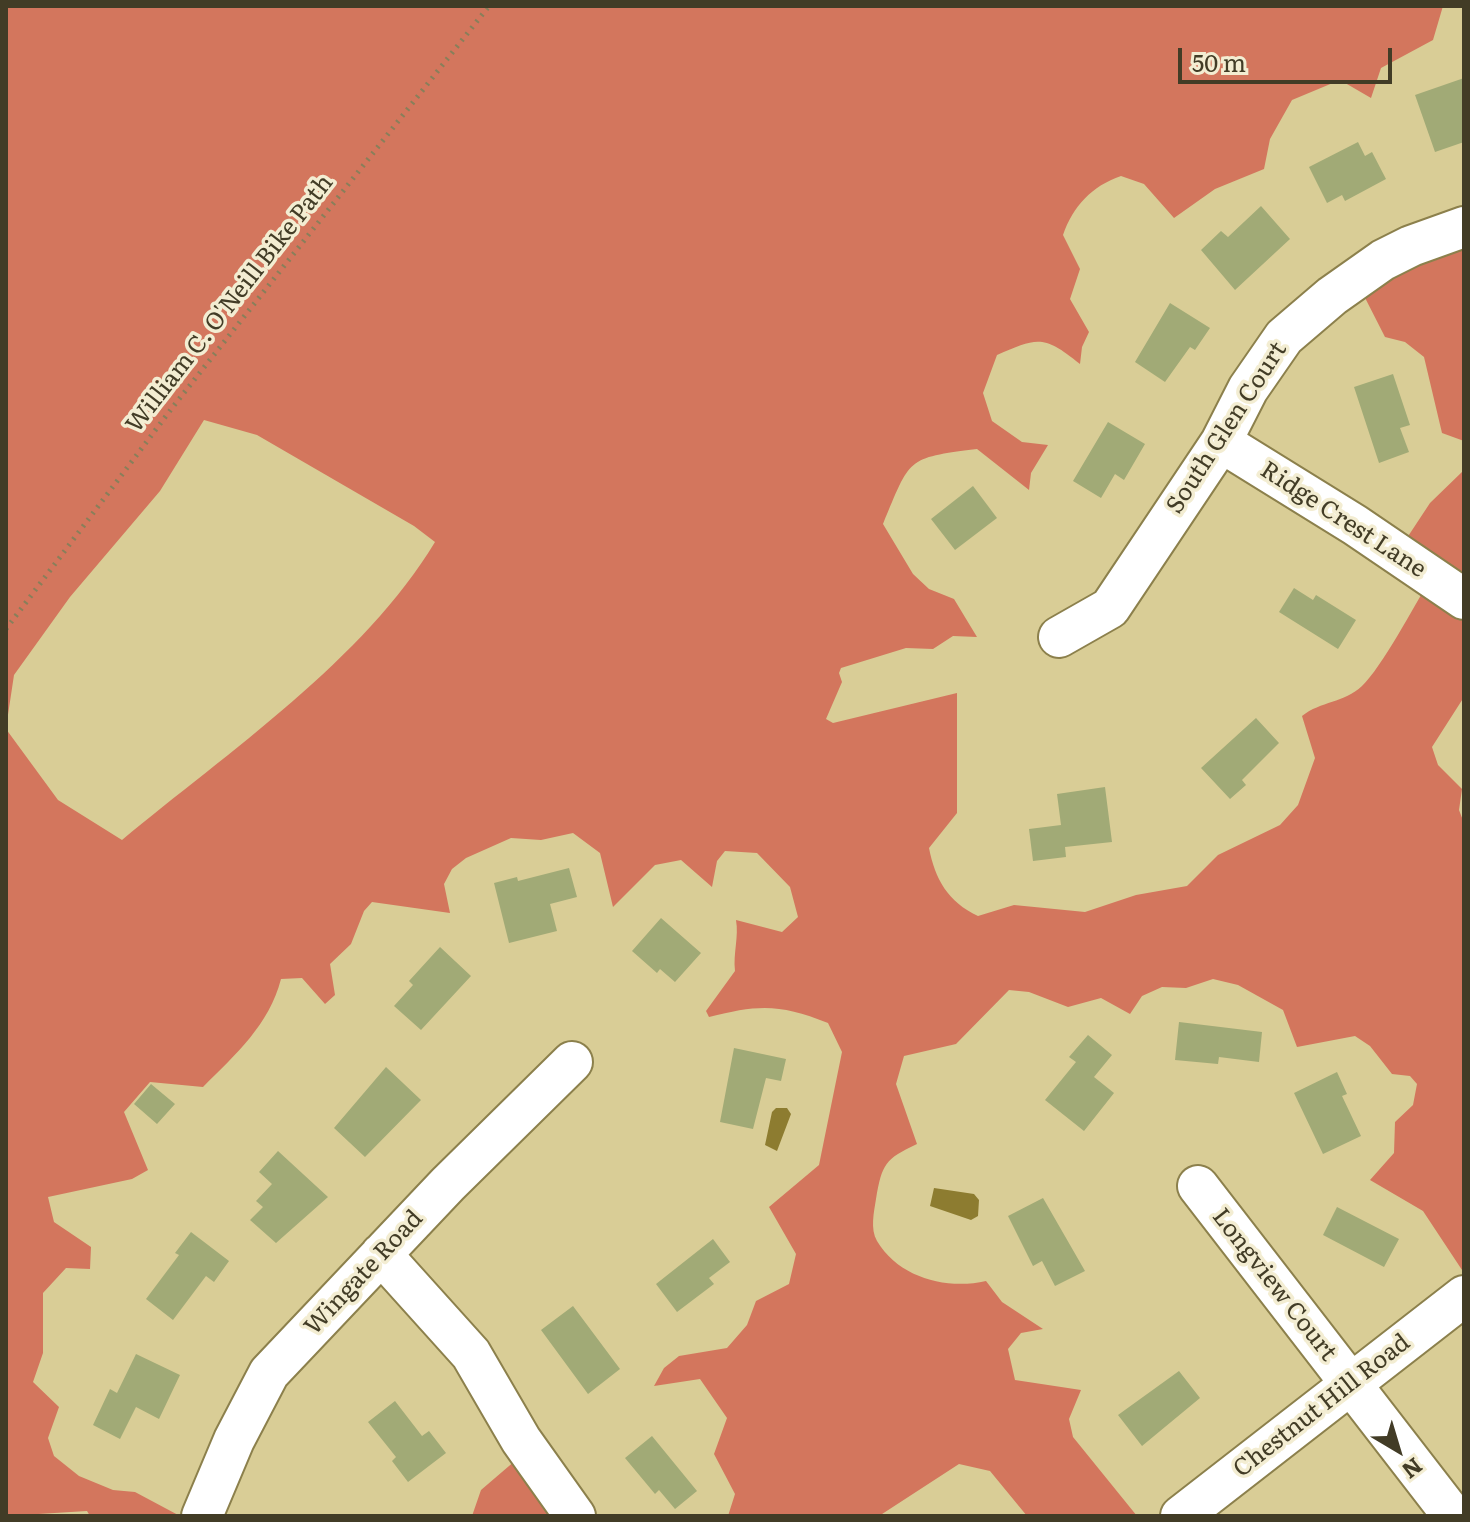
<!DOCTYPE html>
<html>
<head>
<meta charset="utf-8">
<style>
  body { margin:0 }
  #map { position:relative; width:1470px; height:1522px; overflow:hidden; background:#d9cd96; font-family:Literata,serif }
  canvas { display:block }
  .frame { position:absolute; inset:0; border:8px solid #423c26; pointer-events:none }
  .north { position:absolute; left:1358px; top:1410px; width:80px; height:80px; -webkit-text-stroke:6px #f3edd2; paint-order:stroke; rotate:142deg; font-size:22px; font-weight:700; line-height:32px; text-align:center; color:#423c26 }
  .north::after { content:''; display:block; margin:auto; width:28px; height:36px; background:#423c26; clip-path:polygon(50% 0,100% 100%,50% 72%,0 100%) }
  .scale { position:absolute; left:1178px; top:48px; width:214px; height:36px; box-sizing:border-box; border:4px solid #423c26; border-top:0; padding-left:10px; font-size:24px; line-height:28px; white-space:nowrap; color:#423c26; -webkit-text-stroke:6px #f3edd2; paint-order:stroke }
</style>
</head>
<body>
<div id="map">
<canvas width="1470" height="1522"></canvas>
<div class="frame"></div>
<div class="north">N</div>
<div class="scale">50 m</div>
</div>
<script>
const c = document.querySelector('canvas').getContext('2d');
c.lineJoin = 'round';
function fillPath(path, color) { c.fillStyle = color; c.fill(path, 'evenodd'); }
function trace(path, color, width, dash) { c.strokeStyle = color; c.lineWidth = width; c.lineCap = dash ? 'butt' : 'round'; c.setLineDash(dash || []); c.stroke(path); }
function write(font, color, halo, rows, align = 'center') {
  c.font = font + ' Literata,serif'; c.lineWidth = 7; c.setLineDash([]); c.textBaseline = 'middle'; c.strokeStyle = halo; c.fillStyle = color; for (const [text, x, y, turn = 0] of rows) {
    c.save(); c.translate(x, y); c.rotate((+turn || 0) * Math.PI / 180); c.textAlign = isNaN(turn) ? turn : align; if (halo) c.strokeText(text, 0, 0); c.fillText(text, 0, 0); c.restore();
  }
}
const forest = new Path2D(`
  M 6,6 L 1443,6 L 1433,40 L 1381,68 L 1371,98 L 1340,80 L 1292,100 L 1270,139 L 1264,169 L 1215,189 L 1174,218 L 1144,184 L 1121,176 C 1092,186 1073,206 1063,235 L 1080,269 L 1070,299 L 1089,332 L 1082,347 L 1080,364 C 1044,335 1038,337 997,355 L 983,393 L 992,421 L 1022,442 L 1048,445 L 1031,473 L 1029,490 L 977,449 C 905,458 911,458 883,524 L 913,574 L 929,589 L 954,599 L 977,637 L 953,636 L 933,649 L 906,648 L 841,668 L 839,673 L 842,682 L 826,719 L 833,723 L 957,693 L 957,813 L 929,848 C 935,879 948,902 978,916 L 1014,905 L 1085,912 L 1136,895 L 1187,886 L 1218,855 L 1280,825 L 1298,805 L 1315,758 L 1302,716 C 1321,701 1344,703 1362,686 C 1382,667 1414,606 1430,580 L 1399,550 L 1430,503 L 1464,470 L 1464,697 L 1432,747 L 1438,765 L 1462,789 L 1459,810 L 1464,823 L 1464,1273 L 1423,1211 L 1370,1180 L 1394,1153 L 1395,1122 L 1413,1105 L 1417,1084 L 1410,1076 L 1392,1074 L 1370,1046 L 1355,1036 L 1297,1047 L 1283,1010 L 1238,985 L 1213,979 L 1186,988 L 1162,987 L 1142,996 L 1130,1014 L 1101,998 L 1068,1007 L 1029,992 L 1009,990 L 956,1044 L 904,1056 L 896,1084 L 917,1144 C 885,1159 882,1164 876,1199 C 874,1212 870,1229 877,1241 C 899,1278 947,1290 986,1281 L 1002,1302 L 1043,1329 L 1021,1333 L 1008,1349 L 1015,1380 L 1081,1390 L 1069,1419 L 1073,1437 L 1137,1516 L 1027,1516 L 990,1471 L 959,1464 L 879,1516 L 728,1516 L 735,1494 L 714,1454 L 727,1418 L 700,1379 L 654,1386 L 664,1368 L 679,1356 L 727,1348 L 747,1325 L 756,1301 L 789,1284 L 796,1254 L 769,1207 L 819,1165 L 842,1052 L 828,1023 C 781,1004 759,1004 709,1017 L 706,1011 L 735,971 C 733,953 739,937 736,920 L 782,932 L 798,917 L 790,887 L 757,853 L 725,851 L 717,861 L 712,887 L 681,860 L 655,865 L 613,907 L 600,853 L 573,833 L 541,840 L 511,838 L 466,858 L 452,869 L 444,884 L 450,913 L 372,902 L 364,911 L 351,944 L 330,964 L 335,995 L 325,1004 L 302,978 L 281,979 C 269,1025 236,1054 203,1087 L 150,1082 L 124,1112 L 148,1170 L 132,1179 L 48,1197 L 54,1222 L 91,1247 L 90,1269 L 66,1268 L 43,1293 L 43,1353 L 33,1382 L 59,1407 L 48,1438 L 54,1456 L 79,1476 L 113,1490 L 135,1492 L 180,1516 L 90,1516 L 87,1511 L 6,1516 L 6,729 L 58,800 L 122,840 C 228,752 364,660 435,542 L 414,526 L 257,435 L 204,420 L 160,491 L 70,597 L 14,675 L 6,728 Z
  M 1464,233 L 1464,441 L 1442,433 L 1424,357 L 1405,342 L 1385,337 L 1358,284 Z
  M 523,1454 L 575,1516 L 472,1516 L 481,1490 Z`);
const water = new Path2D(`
  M 776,1108 L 787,1108 L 791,1114 L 777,1151 L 765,1145 L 772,1112 Z
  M 934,1188 L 974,1194 L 979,1200 L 978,1216 L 971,1220 L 930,1206 Z`);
const building = new Path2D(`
  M 1464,78 L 1464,142 L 1435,152 L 1415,95 Z
  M 1358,142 L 1365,156 L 1372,152 L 1386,179 L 1345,201 L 1342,195 L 1327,203 L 1309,167 Z
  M 1261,206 L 1290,239 L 1235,290 L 1201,250 L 1221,231 L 1228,237 Z
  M 1170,303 L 1210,328 L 1195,350 L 1190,347 L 1165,382 L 1135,362 Z
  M 1393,374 L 1410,425 L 1400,428 L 1409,452 L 1379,463 L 1354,387 Z
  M 1108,422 L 1145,444 L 1124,480 L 1115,474 L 1101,498 L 1073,481 Z
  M 973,486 L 997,518 L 955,550 L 931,519 Z
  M 1294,588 L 1313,600 L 1316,595 L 1356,620 L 1338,649 L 1279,612 Z
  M 1256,718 L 1279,743 L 1242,780 L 1246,785 L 1230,799 L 1201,768 Z
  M 1105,787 L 1112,842 L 1065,847 L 1066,857 L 1033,861 L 1029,829 L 1061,825 L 1057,794 Z
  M 569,868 L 577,897 L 550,904 L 557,931 L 509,943 L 494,883 L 517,877 L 518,881 Z
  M 661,918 L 701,953 L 675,982 L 660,969 L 657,973 L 632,951 Z
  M 440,947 L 471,976 L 421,1030 L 394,1006 L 413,985 L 409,981 Z
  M 1179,1022 L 1262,1032 L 1259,1062 L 1219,1057 L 1218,1064 L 1175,1060 Z
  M 1088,1035 L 1112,1055 L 1094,1077 L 1114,1093 L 1084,1131 L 1045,1100 L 1076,1062 L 1069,1057 Z
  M 734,1048 L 786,1059 L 781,1081 L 766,1078 L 753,1129 L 720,1122 Z
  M 386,1067 L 421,1100 L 365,1157 L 334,1128 Z
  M 1337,1072 L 1347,1094 L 1342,1096 L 1361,1136 L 1323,1154 L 1294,1093 Z
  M 151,1084 L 175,1104 L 157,1124 L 134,1104 Z
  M 278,1151 L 328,1197 L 276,1243 L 250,1220 L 263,1207 L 256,1201 L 272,1184 L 259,1172 Z
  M 1043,1198 L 1085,1271 L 1055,1286 L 1042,1261 L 1033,1266 L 1008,1216 Z
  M 1337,1207 L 1399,1239 L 1384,1267 L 1323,1235 Z
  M 191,1232 L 229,1261 L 214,1282 L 206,1276 L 173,1320 L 146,1299 L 179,1255 L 175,1253 Z
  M 713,1239 L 730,1262 L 709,1278 L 714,1284 L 677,1312 L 656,1284 Z
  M 573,1306 L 620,1369 L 588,1394 L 541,1330 Z
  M 136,1354 L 180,1375 L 159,1419 L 136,1407 L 120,1439 L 93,1425 L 110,1389 L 117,1393 Z
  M 1179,1371 L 1200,1398 L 1142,1446 L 1118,1415 Z
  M 395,1401 L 422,1436 L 429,1431 L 446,1453 L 408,1482 L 392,1461 L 396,1457 L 368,1422 Z
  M 652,1436 L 697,1491 L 675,1509 L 659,1490 L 655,1494 L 625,1458 Z`);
const path = new Path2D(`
  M 6,629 L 172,408 L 489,6`);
const minor = new Path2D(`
  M 1221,442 L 1355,525 L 1464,599
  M 1059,637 L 1110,608 L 1221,442 L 1248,389 L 1284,337 L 1332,296 L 1383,260 L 1411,246 L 1464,227
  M 1198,1186 L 1453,1516
  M 381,1254 L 471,1354 L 521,1440 L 575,1516
  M 202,1516 L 234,1440 L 269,1373 L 448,1184 L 572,1062
  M 1181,1516 L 1464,1296`);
const streetNames = [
  ["William C. O'Neill Bike Path",230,304,-52],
  ["South Glen Court",1227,428,-57],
  ["Ridge Crest Lane",1343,520,33],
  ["Wingate Road",364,1273,-47],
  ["Longview Court",1274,1285,52],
  ["Chestnut Hill Road",1322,1406,-38]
];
fillPath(forest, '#d3765d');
fillPath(water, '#8d7c30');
fillPath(building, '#a1aa76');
trace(minor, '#8c804c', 44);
trace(path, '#887f5a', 5, [2, 6]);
trace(minor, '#fff', 40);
write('24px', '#423c26', '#f3edd2', streetNames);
</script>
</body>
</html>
